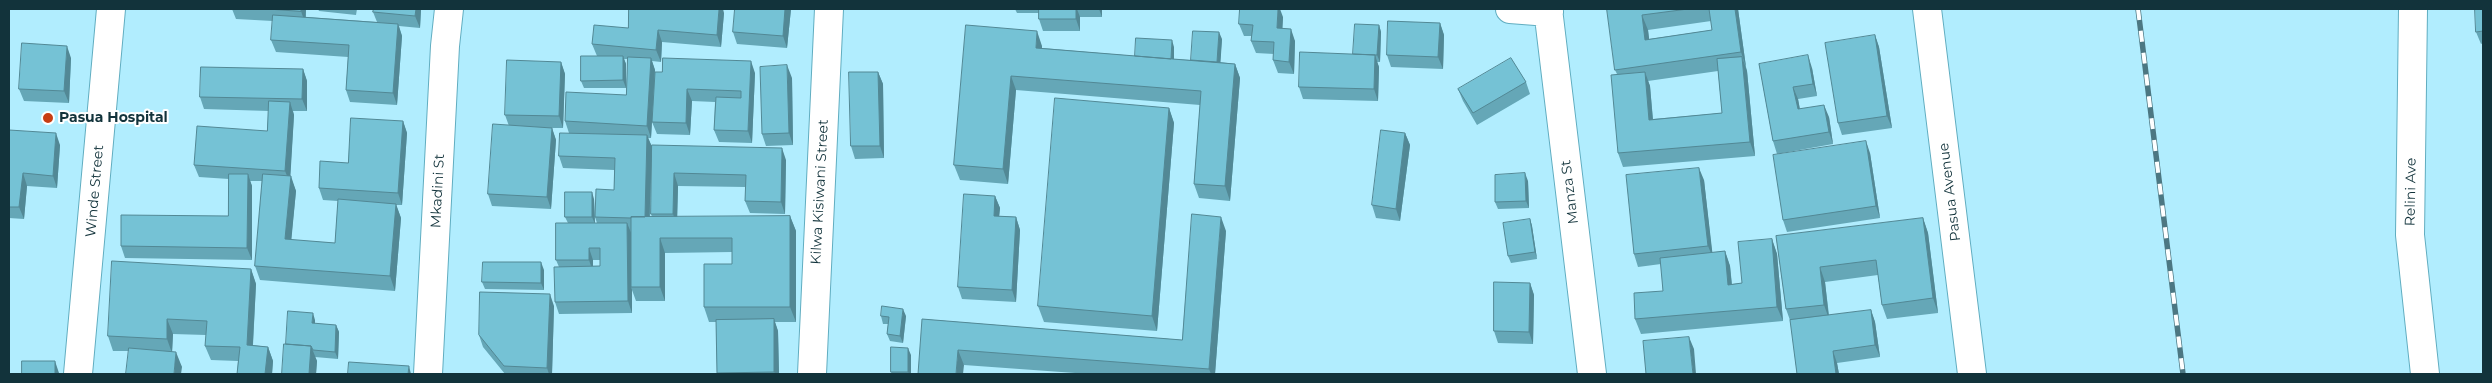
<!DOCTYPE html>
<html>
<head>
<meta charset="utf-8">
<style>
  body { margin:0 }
  #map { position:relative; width:2492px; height:383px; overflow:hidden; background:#b1edfe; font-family:Montserrat,sans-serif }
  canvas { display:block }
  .frame { position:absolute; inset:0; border:10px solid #12333b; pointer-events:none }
</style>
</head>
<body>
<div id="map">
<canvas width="2492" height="383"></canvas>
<div class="frame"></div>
</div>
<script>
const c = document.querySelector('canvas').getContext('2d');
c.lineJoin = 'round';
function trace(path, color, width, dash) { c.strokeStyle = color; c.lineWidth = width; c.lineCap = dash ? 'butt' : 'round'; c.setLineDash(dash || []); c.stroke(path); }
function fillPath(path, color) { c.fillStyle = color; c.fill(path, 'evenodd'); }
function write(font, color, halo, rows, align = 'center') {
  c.font = font + ' Montserrat,sans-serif'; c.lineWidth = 4; c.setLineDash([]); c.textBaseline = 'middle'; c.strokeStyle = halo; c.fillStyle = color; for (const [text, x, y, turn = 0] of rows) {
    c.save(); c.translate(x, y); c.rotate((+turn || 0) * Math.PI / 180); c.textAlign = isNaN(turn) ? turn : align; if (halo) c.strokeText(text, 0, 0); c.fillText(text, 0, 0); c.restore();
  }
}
const minor = new Path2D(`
  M 1510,9 L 1549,12
  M 1548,9 L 1592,374
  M 1927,9 L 1972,374
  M 2413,9 L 2410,235 L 2425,374
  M 78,374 L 111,9
  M 428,374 L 445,46 L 449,9
  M 812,374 L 829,9`);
const rail = new Path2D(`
  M 2138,9 L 2183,374`);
const wall = new Path2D(`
  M 232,9 L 306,9 L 306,17 L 377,22 L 373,12 L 374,9 L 421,9 L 420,28 L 399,26 L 402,36 L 397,105 L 350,102 L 346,90 L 348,57 L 276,52 L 271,40 L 273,21 L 236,19 Z
  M 318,9 L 357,9 L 356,15 L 319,11 Z
  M 735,9 L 791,9 L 787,48 L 737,44 L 733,32 Z
  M 1015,9 L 1102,9 L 1102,17 L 1080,17 L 1080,31 L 1043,31 L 1039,19 L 1039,13 L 1017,13 Z
  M 1607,9 L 1738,9 L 1746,67 L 1747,71 L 1755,156 L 1623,167 L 1618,153 L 1617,74 L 1615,70 ZM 1711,21 L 1712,30 L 1649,39 L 1648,30 ZM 1718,71 L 1722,113 L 1653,119 L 1650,86 L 1648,81 Z
  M 2483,9 L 2483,43 L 2481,44 L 2476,32 Z
  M 724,13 L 721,47 L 662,42 L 661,62 L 652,61 L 655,70 L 651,138 L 648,138 L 652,147 L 650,217 L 652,217 L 651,214 L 652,145 L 786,160 L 785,214 L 750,213 L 745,201 L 746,187 L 678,186 L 677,217 L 790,216 L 796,231 L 796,322 L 775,322 L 778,331 L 779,374 L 717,374 L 716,322 L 709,322 L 704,307 L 732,264 L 732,252 L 665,253 L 665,301 L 636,301 L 632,290 L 632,313 L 559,314 L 555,302 L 559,267 L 556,260 L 568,223 L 565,217 L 594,199 L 595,223 L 597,223 L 595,217 L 614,190 L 614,170 L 563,168 L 559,156 L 569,133 L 565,121 L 626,95 L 628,59 L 624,59 L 626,64 L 626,88 L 584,88 L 581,81 L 597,56 L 592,44 L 628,28 ZM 593,260 L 600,260 L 600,266 L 593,266 Z
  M 1283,17 L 1282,28 L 1295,41 L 1294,74 L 1278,73 L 1273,60 L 1274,54 L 1256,53 L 1251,41 L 1252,36 L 1244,36 L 1239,24 Z
  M 1440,23 L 1444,35 L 1443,69 L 1391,67 L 1387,55 Z
  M 966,25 L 1042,46 L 1042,48 L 1135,56 L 1174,47 L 1174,59 L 1191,60 L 1222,39 L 1220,62 L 1235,64 L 1240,78 L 1230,201 L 1199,198 L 1194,184 L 1200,105 L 1016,90 L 1008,184 L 960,180 L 954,165 Z
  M 1379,25 L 1381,32 L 1380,62 L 1377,62 L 1379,67 L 1378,101 L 1303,99 L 1299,87 L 1354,55 Z
  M 1875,35 L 1879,47 L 1892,128 L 1842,135 L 1838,123 Z
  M 71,58 L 69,103 L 24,101 L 19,89 Z
  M 561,62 L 565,74 L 563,128 L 549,128 L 552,128 L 556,140 L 551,209 L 492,206 L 488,194 L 509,126 L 505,115 Z
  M 1759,64 L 1812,68 L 1817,96 L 1798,99 L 1800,109 L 1829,117 L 1833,144 L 1777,154 L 1773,141 Z
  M 303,69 L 307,81 L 307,111 L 293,111 L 294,115 L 290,176 L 296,191 L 291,240 L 335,243 L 338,201 L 323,200 L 319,188 L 348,163 L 403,121 L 407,133 L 402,205 L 396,205 L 401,218 L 395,291 L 260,280 L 255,266 L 262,181 L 250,181 L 252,186 L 252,260 L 125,258 L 121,246 L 228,216 L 229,179 L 199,177 L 194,165 L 267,131 L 269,111 L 204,109 L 200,97 Z
  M 655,72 L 755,73 L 752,143 L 719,142 L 714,130 L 715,102 L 692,101 L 690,135 L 657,134 L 652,122 Z
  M 878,72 L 883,84 L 884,158 L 855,159 L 851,146 Z
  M 792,78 L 793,145 L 766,146 L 762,134 Z
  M 1526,82 L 1530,94 L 1477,125 L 1463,101 L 1458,89 Z
  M 1169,108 L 1174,123 L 1157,331 L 1044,322 L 1038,306 Z
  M 9,130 L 60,145 L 57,188 L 27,186 L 24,219 L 9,218 Z
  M 1405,133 L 1410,145 L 1400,221 L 1376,218 L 1372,205 Z
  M 1870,153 L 1880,218 L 1787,232 L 1783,220 Z
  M 1704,180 L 1712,253 L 1725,251 L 1730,266 L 1732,284 L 1742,283 L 1772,239 L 1777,254 L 1783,321 L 1641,334 L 1635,319 L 1663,291 L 1661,264 L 1638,267 L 1634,254 Z
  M 1528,181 L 1529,208 L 1498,209 L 1495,202 Z
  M 995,196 L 1000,208 L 999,216 L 1016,217 L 1020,230 L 1016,302 L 962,299 L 958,287 Z
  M 1923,218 L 1928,233 L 1938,313 L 1887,319 L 1882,305 L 1878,275 L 1825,282 L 1829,315 L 1871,310 L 1875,322 L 1880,357 L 1837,363 L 1839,374 L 1797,374 L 1791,323 L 1786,309 L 1776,236 Z
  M 1530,219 L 1532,226 L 1537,259 L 1511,263 L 1508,256 Z
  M 1226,231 L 1215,374 L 1089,374 L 964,365 L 922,319 L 1182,340 Z
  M 251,269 L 256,284 L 253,345 L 268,347 L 273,361 L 272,374 L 237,374 L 238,361 L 211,360 L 205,346 L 206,335 L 173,334 L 172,352 L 182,367 L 129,351 L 113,351 L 108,336 Z
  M 544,270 L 544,290 L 485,289 L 482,282 Z
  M 1530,283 L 1534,295 L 1533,344 L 1498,343 L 1494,331 Z
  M 554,306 L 552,374 L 505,374 L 483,347 L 479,335 Z
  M 881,316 L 906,316 L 903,343 L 890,341 L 887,334 L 888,324 L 883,324 Z
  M 315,320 L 315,324 L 336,325 L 339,332 L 338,359 L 315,357 L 317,361 L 316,374 L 282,374 L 286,344 Z
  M 911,355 L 911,374 L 892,374 L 891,372 Z`);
const shadedWall = new Path2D(`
  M 301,9 L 306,9 L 305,23 L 301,11 Z
  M 416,9 L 421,9 L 420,28 L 415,16 Z
  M 719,9 L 723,9 L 724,13 L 721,47 L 717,35 Z
  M 785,9 L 791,9 L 787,48 L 783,36 Z
  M 1076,9 L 1077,9 L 1080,17 L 1080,31 L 1076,19 Z
  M 1099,9 L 1102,9 L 1102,17 Z
  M 1278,9 L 1280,9 L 1283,17 L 1282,40 L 1277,28 Z
  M 1735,9 L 1738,9 L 1746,67 L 1741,52 Z
  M 1642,15 L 1648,30 L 1651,54 L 1645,40 Z
  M 1440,23 L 1444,35 L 1443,69 L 1438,57 Z
  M 398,24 L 402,36 L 397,105 L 393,93 Z
  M 1379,25 L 1381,32 L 1380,62 L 1377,55 Z
  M 1291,29 L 1295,41 L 1294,74 L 1289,62 Z
  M 658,30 L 662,42 L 661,62 L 656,50 Z
  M 1037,31 L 1042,46 L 1041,62 L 1036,48 Z
  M 1219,32 L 1222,39 L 1220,70 L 1217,63 Z
  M 1875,35 L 1879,47 L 1892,128 L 1887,116 Z
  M 1172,40 L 1174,47 L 1174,67 L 1171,60 Z
  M 67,46 L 71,58 L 69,103 L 64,91 Z
  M 1375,55 L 1379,67 L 1378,101 L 1374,89 Z
  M 1808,55 L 1812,68 L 1817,96 L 1813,84 Z
  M 623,56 L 626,64 L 626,88 L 623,80 Z
  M 1742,57 L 1747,71 L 1755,156 L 1750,142 Z
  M 651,58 L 655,70 L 651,138 L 647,126 Z
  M 751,61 L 755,73 L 752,143 L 748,131 Z
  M 561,62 L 565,74 L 563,128 L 559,116 Z
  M 1235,64 L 1240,78 L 1230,201 L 1225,186 Z
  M 787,65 L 792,78 L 793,145 L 789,133 Z
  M 303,69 L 307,81 L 307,111 L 302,99 Z
  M 878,72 L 883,84 L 884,158 L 880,146 Z
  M 1645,72 L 1650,86 L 1654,134 L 1649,120 Z
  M 1011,76 L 1016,90 L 1008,184 L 1003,169 Z
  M 1793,87 L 1798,99 L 1802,122 L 1798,109 Z
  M 687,89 L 692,101 L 690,135 L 686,123 Z
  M 290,102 L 294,115 L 290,183 L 285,171 Z
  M 1824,105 L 1829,117 L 1833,144 L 1829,132 Z
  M 1169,108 L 1174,123 L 1157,331 L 1152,316 Z
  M 403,121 L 407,133 L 402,205 L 398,193 Z
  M 552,128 L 556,140 L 551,209 L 547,197 Z
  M 56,133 L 60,145 L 57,188 L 53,176 Z
  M 1405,133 L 1410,145 L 1400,221 L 1396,209 Z
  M 647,135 L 652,147 L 649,231 L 645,219 Z
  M 1866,141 L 1870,153 L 1880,218 L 1876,206 Z
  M 782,148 L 786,160 L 785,214 L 781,202 Z
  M 1699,168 L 1704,180 L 1713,258 L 1708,246 Z
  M 23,173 L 27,186 L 24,219 L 19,207 Z
  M 674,173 L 678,186 L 677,226 L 673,214 Z
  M 1525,173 L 1528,181 L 1529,208 L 1526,201 Z
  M 248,174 L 252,186 L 252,260 L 247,248 Z
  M 291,176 L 296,191 L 290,254 L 285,239 Z
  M 592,192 L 594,199 L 595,224 L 592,217 Z
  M 995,196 L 1000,208 L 998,228 L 994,216 Z
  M 396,204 L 401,218 L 395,291 L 390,276 Z
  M 790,216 L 796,231 L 796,322 L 790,307 Z
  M 1016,217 L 1020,230 L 1016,302 L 1012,290 Z
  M 1221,217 L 1226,231 L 1215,374 L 1211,374 L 1209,369 Z
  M 1923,218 L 1928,233 L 1938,313 L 1933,298 Z
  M 1530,219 L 1532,226 L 1537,259 L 1535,252 Z
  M 627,223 L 632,235 L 631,287 L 632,290 L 632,313 L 628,301 Z
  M 660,238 L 665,253 L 665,301 L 660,287 Z
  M 1772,239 L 1777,254 L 1783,321 L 1777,307 Z
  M 589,248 L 593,260 L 593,272 L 589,260 Z
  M 1725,251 L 1730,266 L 1733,299 L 1728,285 Z
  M 541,262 L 544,270 L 544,290 L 541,283 Z
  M 1820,267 L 1825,282 L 1829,319 L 1824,305 Z
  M 251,269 L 256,284 L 252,360 L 247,345 Z
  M 1530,283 L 1534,295 L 1533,344 L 1529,332 Z
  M 550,294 L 554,306 L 552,374 L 549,374 L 547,368 Z
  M 903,309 L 906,316 L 903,343 L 900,336 Z
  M 1871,310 L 1875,322 L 1880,357 L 1875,345 Z
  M 313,313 L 315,320 L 315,331 L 312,323 Z
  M 167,319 L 173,334 L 172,353 L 167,339 Z
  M 774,319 L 778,331 L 779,374 L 775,374 L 774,372 Z
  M 336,325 L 339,332 L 338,359 L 335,352 Z
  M 1689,337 L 1694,349 L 1696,374 L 1693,374 Z
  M 311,346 L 317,361 L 316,374 L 309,374 Z
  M 268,347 L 273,361 L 272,374 L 265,374 Z
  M 908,348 L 911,355 L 911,374 L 909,374 L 908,372 Z
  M 958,350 L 964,365 L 963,374 L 956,374 Z
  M 1833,351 L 1837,363 L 1839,374 L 1836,374 Z
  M 176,352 L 182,367 L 181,374 L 174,374 Z
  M 55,361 L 59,373 L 59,374 L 55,374 Z
  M 409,366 L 411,374 L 408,374 Z`);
const building = new Path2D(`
  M 268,9 L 301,9 L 301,11 Z
  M 374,9 L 416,9 L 415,16 L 373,12 Z
  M 629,9 L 719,9 L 717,35 L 658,30 L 656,50 L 592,44 L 594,25 L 628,28 Z
  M 735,9 L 785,9 L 783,36 L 733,32 Z
  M 1039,9 L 1076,9 L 1076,19 L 1039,19 Z
  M 1240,9 L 1278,9 L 1277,28 L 1291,29 L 1289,62 L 1273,60 L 1274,42 L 1251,41 L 1253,25 L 1239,24 Z
  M 1607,9 L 1688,9 L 1642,15 L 1645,40 L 1712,30 L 1709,9 L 1735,9 L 1741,52 L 1615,70 Z
  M 2475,9 L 2483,9 L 2483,31 L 2476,32 Z
  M 273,15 L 398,24 L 393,93 L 346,90 L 349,45 L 271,40 Z
  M 1388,21 L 1440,23 L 1438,57 L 1387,55 Z
  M 1355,24 L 1379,25 L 1377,55 L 1353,54 Z
  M 966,25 L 1037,31 L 1036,48 L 1235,64 L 1225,186 L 1194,184 L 1201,91 L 1011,76 L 1003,169 L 954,165 Z
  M 1193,31 L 1219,32 L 1217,62 L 1191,60 Z
  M 1875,35 L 1887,116 L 1838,123 L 1825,43 Z
  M 1136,38 L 1172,40 L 1171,59 L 1135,56 Z
  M 22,43 L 67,46 L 64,91 L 19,89 Z
  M 1300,52 L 1375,55 L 1374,89 L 1299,87 Z
  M 1808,55 L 1813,84 L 1793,87 L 1798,109 L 1824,105 L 1829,132 L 1773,141 L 1759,64 Z
  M 581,56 L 623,56 L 623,80 L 581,81 Z
  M 628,57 L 651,58 L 647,126 L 565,121 L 566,92 L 626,95 Z
  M 1742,57 L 1750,142 L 1618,153 L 1611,75 L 1645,72 L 1649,120 L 1722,113 L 1717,59 Z
  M 663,58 L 751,61 L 748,131 L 714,130 L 716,97 L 741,98 L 741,91 L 687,89 L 686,123 L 652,122 L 655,72 L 662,72 Z
  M 1511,58 L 1526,82 L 1473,113 L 1458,89 Z
  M 507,60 L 561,62 L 559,116 L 505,115 Z
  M 787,65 L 789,133 L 762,134 L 760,67 Z
  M 201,67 L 303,69 L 302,99 L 200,97 Z
  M 849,72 L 878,72 L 880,146 L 851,146 Z
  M 1055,98 L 1169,108 L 1152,316 L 1038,306 Z
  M 269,101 L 290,102 L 285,171 L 194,165 L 197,126 L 267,131 Z
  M 351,118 L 403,121 L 398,193 L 319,188 L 320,161 L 348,163 Z
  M 493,124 L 552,128 L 547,197 L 488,194 Z
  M 9,130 L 56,133 L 53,176 L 23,173 L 19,207 L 9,207 Z
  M 1381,130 L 1405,133 L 1396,209 L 1372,205 Z
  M 560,133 L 647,135 L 645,217 L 631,217 L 631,218 L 595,217 L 596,189 L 614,190 L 615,158 L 559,156 Z
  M 1866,141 L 1876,206 L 1783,220 L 1773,155 Z
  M 652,145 L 782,148 L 781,202 L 745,201 L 746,175 L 674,173 L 673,214 L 651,214 Z
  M 1699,168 L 1708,246 L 1634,254 L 1626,175 Z
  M 1525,173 L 1526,201 L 1495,202 L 1495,175 Z
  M 229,174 L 248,174 L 247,248 L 121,246 L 121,215 L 228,216 Z
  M 263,174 L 291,176 L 285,239 L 335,243 L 338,199 L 396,204 L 390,276 L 255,266 Z
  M 565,192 L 592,192 L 592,217 L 565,217 Z
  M 964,194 L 995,196 L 994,216 L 1016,217 L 1012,290 L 958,287 Z
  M 1192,214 L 1221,217 L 1209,369 L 958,350 L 956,374 L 918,374 L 922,319 L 1182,340 Z
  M 790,216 L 790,307 L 704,307 L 704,264 L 732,264 L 732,238 L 660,238 L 660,287 L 631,287 L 631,217 Z
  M 1923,218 L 1933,298 L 1882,305 L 1876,260 L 1820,267 L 1824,305 L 1786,309 L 1776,236 Z
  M 1530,219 L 1535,252 L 1508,256 L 1503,223 Z
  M 556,223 L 627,223 L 628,301 L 555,302 L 554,267 L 600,266 L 600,248 L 589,248 L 589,260 L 556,260 Z
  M 1772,239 L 1777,307 L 1635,319 L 1634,293 L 1663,291 L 1660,258 L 1725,251 L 1728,285 L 1742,283 L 1738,242 Z
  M 112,261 L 251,269 L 247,345 L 268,347 L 265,374 L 237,374 L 240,347 L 205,346 L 207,321 L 167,319 L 167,339 L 108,336 Z
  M 483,262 L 541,262 L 541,283 L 482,282 Z
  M 1494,282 L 1530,283 L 1529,332 L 1494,331 Z
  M 480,292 L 550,294 L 547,368 L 504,366 L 479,335 Z
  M 882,306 L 903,309 L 900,336 L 887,334 L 889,317 L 881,316 Z
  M 1871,310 L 1875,345 L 1833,351 L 1836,374 L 1797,374 L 1790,320 Z
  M 288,311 L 313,313 L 312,323 L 336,325 L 335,352 L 313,350 L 311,346 L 286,344 Z
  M 774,319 L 774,372 L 717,373 L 716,320 Z
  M 1689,337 L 1693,374 L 1646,374 L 1643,341 Z
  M 284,344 L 311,346 L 309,374 L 282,374 Z
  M 891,347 L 908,348 L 908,372 L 891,372 Z
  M 129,348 L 176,352 L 174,374 L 126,374 Z
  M 22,361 L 55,361 L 55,374 L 22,374 Z
  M 349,362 L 409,366 L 408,374 L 348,374 Z`);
const markers = [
  [48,118,6,"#c73e14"]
];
const poiNames = [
  ["Pasua Hospital",59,118]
];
const streetNames = [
  ["Winde Street",95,191,-85],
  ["Mkadini St",438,191,-87],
  ["Kilwa Kisiwani Street",820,192,-87],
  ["Manza St",1570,192,-97],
  ["Pasua Avenue",1950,192,-97],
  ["Relini Ave",2411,192,-89]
];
trace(minor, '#60adc0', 30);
trace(minor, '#fff', 28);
trace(rail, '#4c7782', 5.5);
trace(rail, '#fff', 4, [11]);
fillPath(wall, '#65a7b7');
fillPath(shadedWall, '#528895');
fillPath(building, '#75c2d5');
trace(building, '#528895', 1);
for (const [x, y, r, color] of markers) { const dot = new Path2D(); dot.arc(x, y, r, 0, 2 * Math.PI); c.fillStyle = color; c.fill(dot); trace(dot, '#fff', 2); }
write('bold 14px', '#12333b', '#fff', poiNames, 'left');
write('14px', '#12333b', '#fff', streetNames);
</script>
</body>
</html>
